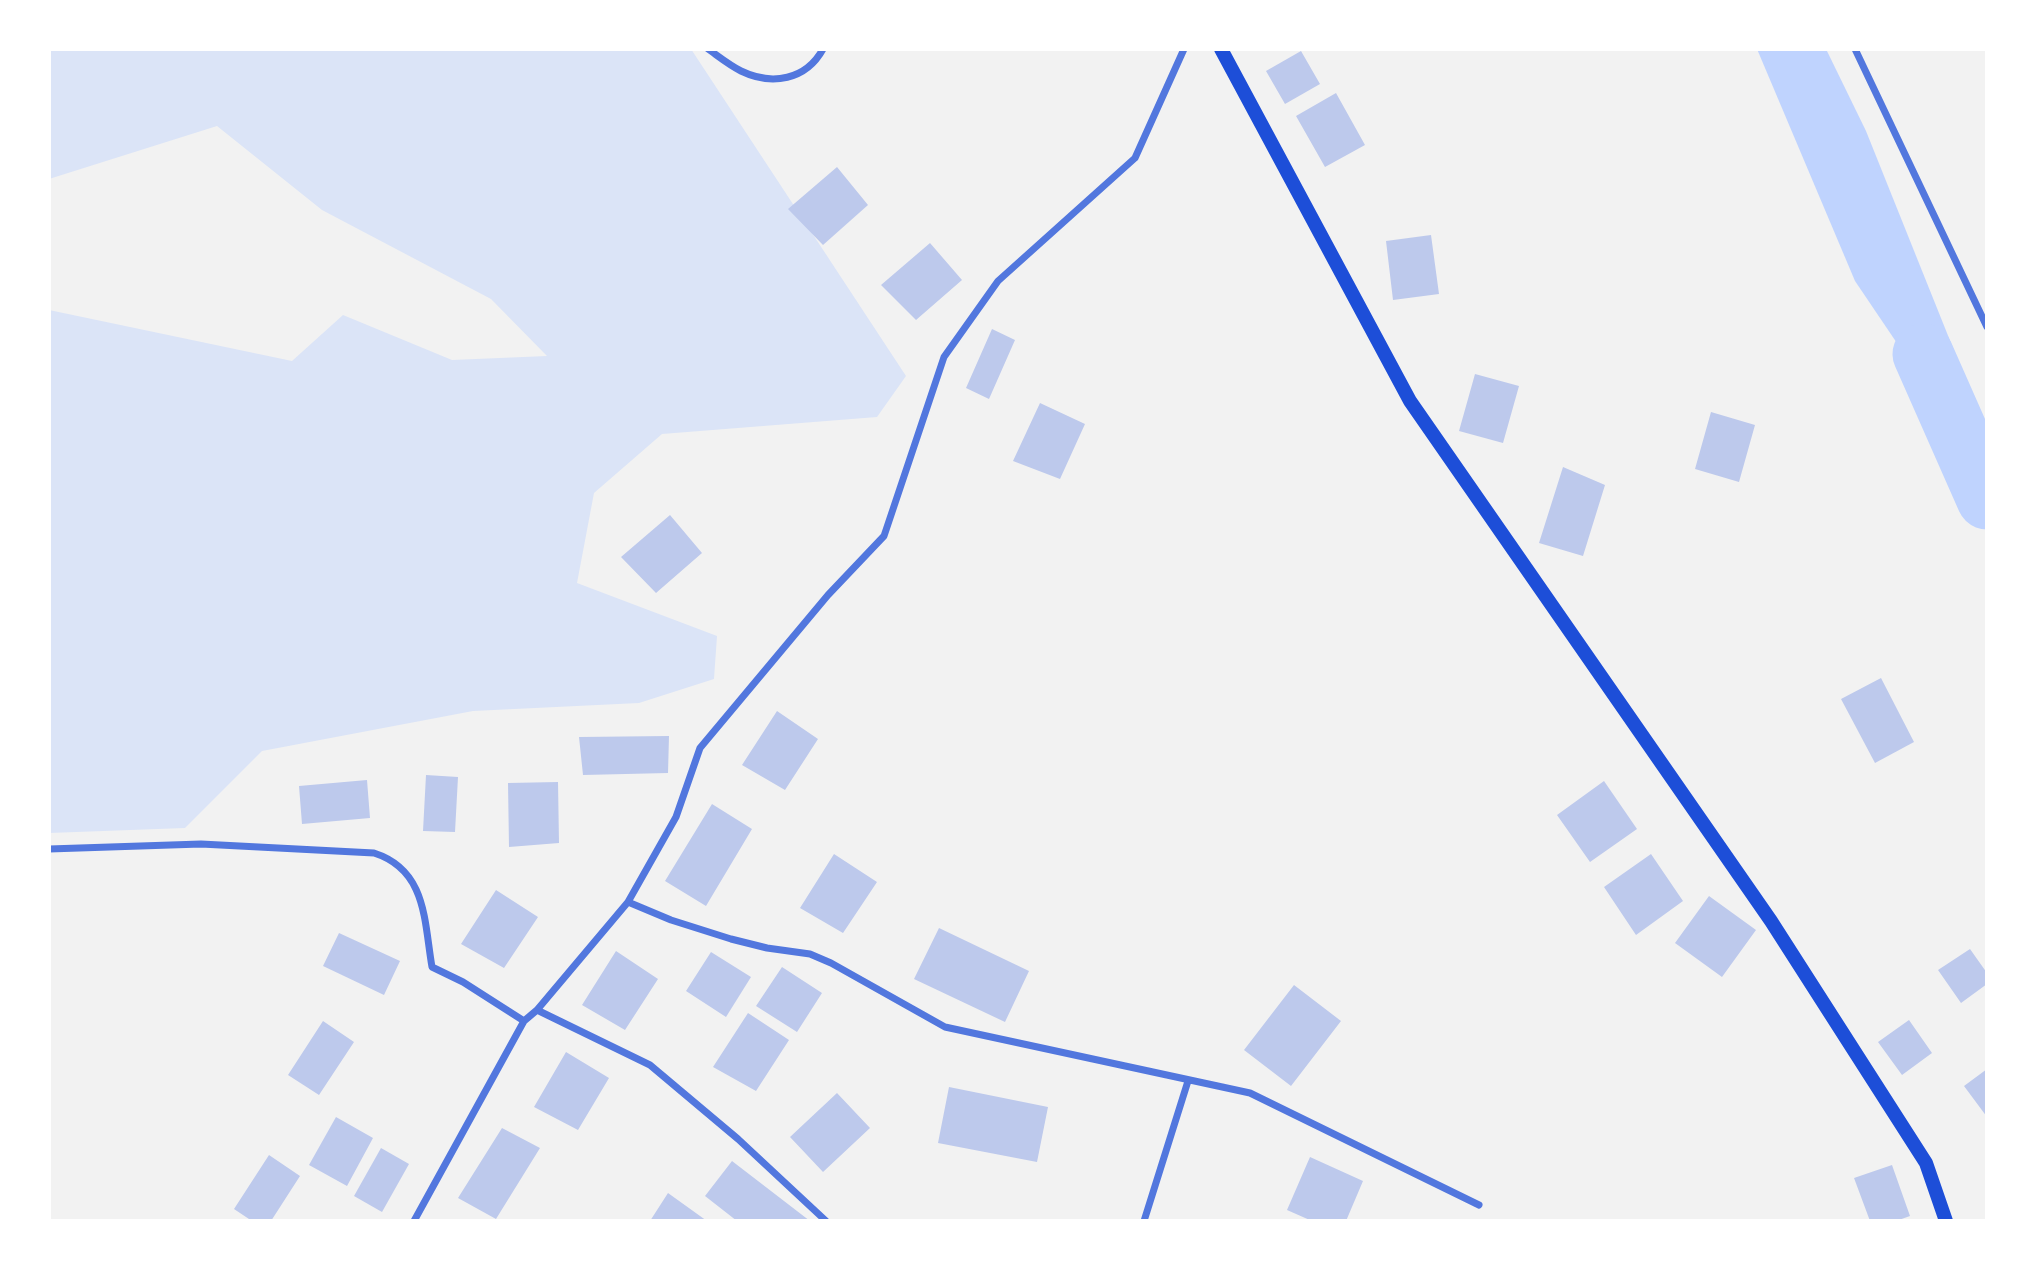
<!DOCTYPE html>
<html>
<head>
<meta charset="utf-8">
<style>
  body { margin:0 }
  #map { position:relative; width:2036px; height:1270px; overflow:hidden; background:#f2f2f2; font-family:"Fira Sans Condensed",sans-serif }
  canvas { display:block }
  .frame { position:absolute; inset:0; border:51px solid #fff; pointer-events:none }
</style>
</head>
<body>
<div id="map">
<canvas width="2036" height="1270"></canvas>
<div class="frame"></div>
</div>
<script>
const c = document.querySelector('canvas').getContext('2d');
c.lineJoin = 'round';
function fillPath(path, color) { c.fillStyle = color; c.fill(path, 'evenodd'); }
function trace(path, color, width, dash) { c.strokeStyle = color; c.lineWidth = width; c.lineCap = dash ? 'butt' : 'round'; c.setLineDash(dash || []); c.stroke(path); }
const green = new Path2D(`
  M 49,49 L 691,49 L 906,376 L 877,417 L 662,434 L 594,493 L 577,583 L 717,636 L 714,679 L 639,703 L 473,711 L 262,751 L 185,828 L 49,833 L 49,310 L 292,361 L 343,315 L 452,360 L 547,356 L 491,299 L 322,210 L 217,126 L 49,179 Z`);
const water = new Path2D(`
  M 1757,49 L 1826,49 L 1866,131 L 1961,368 L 1957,432 L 1855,281 Z`);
const river = new Path2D(`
  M 1923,354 L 1987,499`);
const building = new Path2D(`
  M 1301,51 L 1320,84 L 1285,104 L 1266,71 Z
  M 1336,93 L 1365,145 L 1325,167 L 1296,116 Z
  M 837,167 L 868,205 L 823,245 L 788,209 Z
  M 1431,235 L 1439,294 L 1393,300 L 1386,241 Z
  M 930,243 L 962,280 L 916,320 L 881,285 Z
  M 992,329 L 1015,340 L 989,399 L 966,388 Z
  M 1475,374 L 1519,386 L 1503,443 L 1459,431 Z
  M 1040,403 L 1085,424 L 1060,479 L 1013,461 Z
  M 1711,412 L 1755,425 L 1739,482 L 1695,469 Z
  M 1563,467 L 1605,485 L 1583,556 L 1539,543 Z
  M 670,515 L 702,553 L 656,593 L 621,557 Z
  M 1881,678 L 1914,742 L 1875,763 L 1841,699 Z
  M 777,711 L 818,739 L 785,790 L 742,765 Z
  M 669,736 L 668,773 L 583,775 L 579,737 Z
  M 426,775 L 458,777 L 455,832 L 423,831 Z
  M 367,780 L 370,818 L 302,824 L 299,786 Z
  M 1604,781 L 1637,829 L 1590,862 L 1557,815 Z
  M 558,782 L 559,843 L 509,847 L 508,783 Z
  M 712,804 L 752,829 L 706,906 L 665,881 Z
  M 834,854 L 877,882 L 843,933 L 800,908 Z
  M 1651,854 L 1683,901 L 1636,935 L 1604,887 Z
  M 496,890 L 538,917 L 504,968 L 461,944 Z
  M 1709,896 L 1756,930 L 1722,977 L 1675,943 Z
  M 939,928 L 1029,971 L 1005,1022 L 914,979 Z
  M 339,933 L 400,961 L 384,995 L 323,966 Z
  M 1970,949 L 1987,973 L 1987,984 L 1961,1003 L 1938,970 Z
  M 616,951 L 658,979 L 625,1030 L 582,1005 Z
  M 711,952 L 751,977 L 726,1017 L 686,991 Z
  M 782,967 L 822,993 L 797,1032 L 756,1006 Z
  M 1294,985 L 1341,1021 L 1291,1086 L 1244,1050 Z
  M 748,1013 L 789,1040 L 756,1091 L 713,1067 Z
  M 1909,1020 L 1932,1053 L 1902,1075 L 1878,1042 Z
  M 323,1021 L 354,1042 L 319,1095 L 288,1075 Z
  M 566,1052 L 609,1078 L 578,1130 L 534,1107 Z
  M 1987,1069 L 1987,1117 L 1964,1086 Z
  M 949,1087 L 1048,1107 L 1037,1162 L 938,1143 Z
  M 837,1093 L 870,1128 L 823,1172 L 790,1137 Z
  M 336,1117 L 373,1138 L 347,1186 L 309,1165 Z
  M 502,1128 L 540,1148 L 496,1219 L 458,1198 Z
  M 381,1148 L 409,1164 L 382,1212 L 354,1196 Z
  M 269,1155 L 300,1176 L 271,1221 L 252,1221 L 234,1209 Z
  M 1310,1157 L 1363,1181 L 1346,1221 L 1312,1221 L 1287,1210 Z
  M 732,1161 L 810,1221 L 737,1221 L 705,1196 Z
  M 1892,1165 L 1910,1216 L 1896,1221 L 1870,1221 L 1854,1178 Z
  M 668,1193 L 707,1221 L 650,1221 Z`);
const minor = new Path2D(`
  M 708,49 C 718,56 729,65 741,71 C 772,86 806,80 823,49
  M 1855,49 L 1987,327
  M 49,849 L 201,844 L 374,853 C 427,870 424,921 432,967 L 463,982 L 524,1021
  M 628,902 L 671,920 L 731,939 L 767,948 L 810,954 L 831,963 L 945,1027 L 1250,1093 L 1479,1205
  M 537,1010 L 650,1065 L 738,1139 L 826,1221
  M 414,1221 L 524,1021 L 537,1010 L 628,902 L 676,817 L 700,748 L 828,595 L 884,536 L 944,357 L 998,281 L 1135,158 L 1184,49
  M 1144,1221 L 1188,1081`);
const secondary = new Path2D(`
  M 1221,49 L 1410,401 L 1771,921 L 1926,1163 L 1946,1221`);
fillPath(green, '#dbe4f7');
fillPath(water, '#bfd3fe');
trace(river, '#bfd3fe', 61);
fillPath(building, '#bdc9ec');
trace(minor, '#5277de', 7);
trace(secondary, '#1d4ed8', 14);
</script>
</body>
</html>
